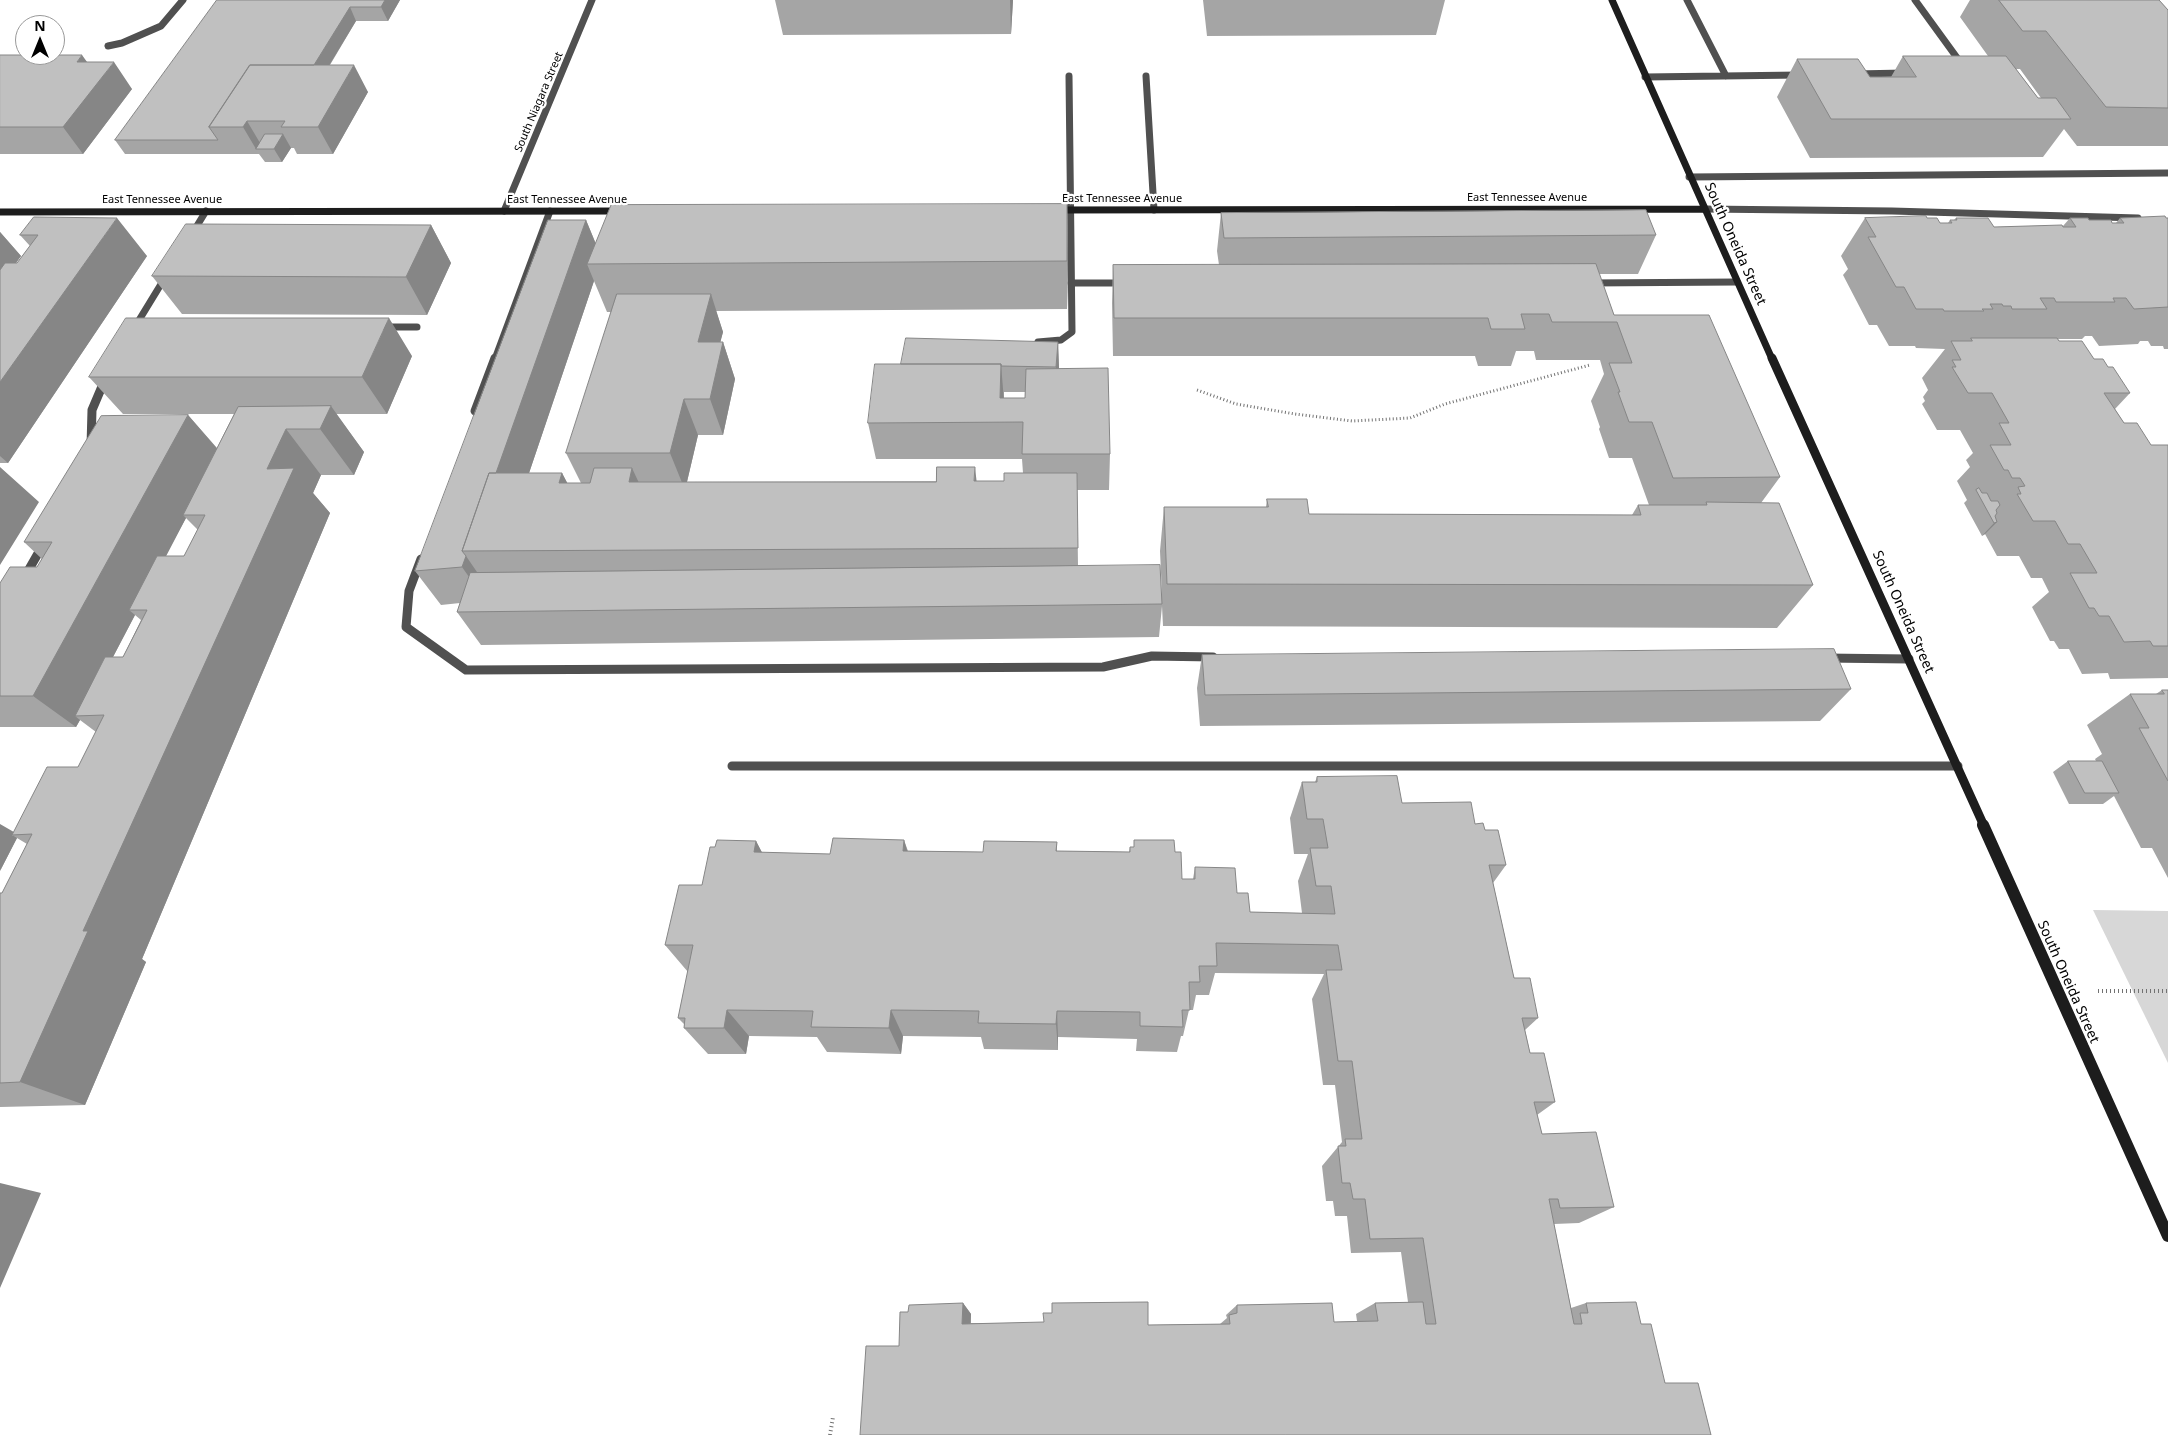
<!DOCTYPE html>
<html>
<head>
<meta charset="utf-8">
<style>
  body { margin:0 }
  #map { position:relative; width:2168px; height:1435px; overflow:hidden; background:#fff; font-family:"Noto Sans",sans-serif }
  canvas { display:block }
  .north { position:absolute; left:15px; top:15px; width:50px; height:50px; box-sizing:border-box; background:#fff; border:1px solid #999; border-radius:50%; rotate:0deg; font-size:14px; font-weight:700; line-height:20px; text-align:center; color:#000 }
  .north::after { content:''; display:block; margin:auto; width:18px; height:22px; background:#000; clip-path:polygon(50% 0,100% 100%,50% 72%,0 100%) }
</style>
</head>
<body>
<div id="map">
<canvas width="2168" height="1435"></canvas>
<div class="north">N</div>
</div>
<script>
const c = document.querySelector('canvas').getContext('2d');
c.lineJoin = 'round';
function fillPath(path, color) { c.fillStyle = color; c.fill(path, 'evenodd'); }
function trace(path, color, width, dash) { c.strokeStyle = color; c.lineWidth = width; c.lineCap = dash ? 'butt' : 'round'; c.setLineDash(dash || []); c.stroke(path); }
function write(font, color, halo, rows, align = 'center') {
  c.font = font + ' "Noto Sans",sans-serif'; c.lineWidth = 4.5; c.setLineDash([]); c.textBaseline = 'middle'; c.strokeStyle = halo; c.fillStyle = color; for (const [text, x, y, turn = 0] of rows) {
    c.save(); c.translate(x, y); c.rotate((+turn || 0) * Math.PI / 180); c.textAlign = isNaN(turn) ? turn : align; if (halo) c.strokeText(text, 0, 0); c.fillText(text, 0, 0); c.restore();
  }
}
const green = new Path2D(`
  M 2093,910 L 2168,911 L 2168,1063 Z`);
const pathFar1 = new Path2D(`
  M 1197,390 L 1236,404 L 1295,414 L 1352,421 L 1410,418 L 1445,404 L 1590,365`);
const path = new Path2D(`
  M 2098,991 L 2168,991
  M 830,1435 L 833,1417`);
const laneFar1 = new Path2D(`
  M 1687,0 L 1726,76
  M 1915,0 L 1963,66
  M 108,46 L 122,43 L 161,26 L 183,0
  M 1855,74 L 1905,73
  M 1146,76 L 1154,210
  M 1645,77 L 1800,75
  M 1689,177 L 2168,173
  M 1704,209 L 1892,211 L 2138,218
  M 192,234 L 206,211
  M 1071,283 L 1125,283
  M 1589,283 L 1737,282
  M 383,327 L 417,327
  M 133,330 L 166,276
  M 1038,342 L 1061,340 L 1072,332 L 1069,76
  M 495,359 L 550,211`);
const lane = new Path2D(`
  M 475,411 L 495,358
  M 91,446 L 92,410 L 106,377
  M 421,559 L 409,591 L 406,627 L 466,670 L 1103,667 L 1152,656 L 1213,657
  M 24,578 L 44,543
  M 1825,658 L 1909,659
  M 732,766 L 1958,766`);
const street = new Path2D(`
  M 504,211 L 592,0`);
const secondaryFar2 = new Path2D(`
  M 1612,0 L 1772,359
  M 1053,210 L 1704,209
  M 0,212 L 621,211`);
const secondaryFar1 = new Path2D(`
  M 1772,358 L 1984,826`);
const secondary = new Path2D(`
  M 1983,825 L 2168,1236`);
const wall = new Path2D(`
  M 217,0 L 400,0 L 388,21 L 356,21 L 330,65 L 368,92 L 333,154 L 297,154 L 294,148 L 291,148 L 282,162 L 265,162 L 259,154 L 125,154 L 115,140 Z
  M 775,0 L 1013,0 L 1011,34 L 783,35 Z
  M 1203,0 L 1445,0 L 1436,35 L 1207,36 Z
  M 1970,0 L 2159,0 L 2168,10 L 2168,146 L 2077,146 L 2064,129 L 2043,157 L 1810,158 L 1777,97 L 1797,59 L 1870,77 L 1891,77 L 1903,56 L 1988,56 L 1960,17 ZM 2016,69 L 2020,69 L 2041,98 L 2038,98 Z
  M 0,55 L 87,62 L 132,89 L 83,154 L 0,154 Z
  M 1067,204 L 1068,253 L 1067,309 L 716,311 L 723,332 L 720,342 L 723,342 L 735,379 L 723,435 L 698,435 L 687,482 L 1004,481 L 1023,473 L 1022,459 L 876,459 L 868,423 L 901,364 L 1058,342 L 1059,369 L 1110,454 L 1109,490 L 1077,490 L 1078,566 L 1162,594 L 1160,551 L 1164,507 L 1266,507 L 1267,499 L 1309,514 L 1632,515 L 1638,505 L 1649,505 L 1632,458 L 1609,458 L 1599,429 L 1600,427 L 1591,401 L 1604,374 L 1600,360 L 1536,360 L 1534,351 L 1516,351 L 1511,366 L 1478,366 L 1475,356 L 1113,356 L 1112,303 L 1113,265 L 1219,265 L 1217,251 L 1221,213 L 1656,235 L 1638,274 L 1599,274 L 1614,315 L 1780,477 L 1761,503 L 1813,585 L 1777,628 L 1163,626 L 1162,606 L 1159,637 L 481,645 L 457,612 L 460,603 L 441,605 L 415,571 L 586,220 L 596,244 ZM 594,281 L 607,312 L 611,312 L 566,453 L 581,483 L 567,483 L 562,473 L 529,473 ZM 1004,392 L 1025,392 L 1025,398 L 1004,398 Z
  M 34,217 L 147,256 L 8,463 L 0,463 L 0,232 L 21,256 L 16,263 L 17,263 L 30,246 L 20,235 Z
  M 1865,218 L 1927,218 L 1940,223 L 1948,223 L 1950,220 L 1954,220 L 1956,218 L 1994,227 L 2063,226 L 2070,218 L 2112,223 L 2116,223 L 2120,218 L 2168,218 L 2168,349 L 2164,349 L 2163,346 L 2151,346 L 2148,341 L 2140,341 L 2138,344 L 2099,346 L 2092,336 L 2085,336 L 2082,339 L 2058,339 L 2059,341 L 2108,367 L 2130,393 L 2115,409 L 2124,423 L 2151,445 L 2168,445 L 2168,678 L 2110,679 L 2108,673 L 2082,674 L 2069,649 L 2059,649 L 2054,641 L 2050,641 L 2032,607 L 2049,592 L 2042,578 L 2031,578 L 2019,556 L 1997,556 L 1985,534 L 1982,536 L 1964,503 L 1967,500 L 1957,481 L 1970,467 L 1966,460 L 1973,453 L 1960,430 L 1937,430 L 1922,404 L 1925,401 L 1923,397 L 1928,390 L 1922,378 L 1945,349 L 1916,348 L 1915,346 L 1889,346 L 1877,325 L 1869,325 L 1843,275 L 1848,269 L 1841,256 Z
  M 431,225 L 451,263 L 427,315 L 182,314 L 152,276 Z
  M 412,356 L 387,414 L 336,414 L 364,452 L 354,475 L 321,475 L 313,493 L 330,513 L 142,959 L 146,962 L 85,1105 L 0,1107 L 0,893 L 2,893 L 27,844 L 17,838 L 0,871 L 14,832 L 78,767 L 96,732 L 80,720 L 76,727 L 0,727 L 0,583 L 37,567 L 42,559 L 24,542 L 188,415 L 217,448 L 234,414 L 123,414 L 89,377 ZM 186,518 L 198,530 L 184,556 L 165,556 ZM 135,615 L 141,620 L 123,657 L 113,657 Z
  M 1202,655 L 1851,689 L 1820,721 L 1200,726 L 1197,688 Z
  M 2162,690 L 2168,690 L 2168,878 L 2152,848 L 2141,848 L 2114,796 L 2103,804 L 2069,804 L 2053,772 L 2068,761 L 2096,761 L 2095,759 L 2102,754 L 2087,725 L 2130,694 L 2156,694 Z
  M 1317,777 L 1402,803 L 1475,824 L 1485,830 L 1506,865 L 1493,883 L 1514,978 L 1538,1018 L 1525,1030 L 1530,1053 L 1555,1102 L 1537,1115 L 1542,1134 L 1614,1207 L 1579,1223 L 1554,1224 L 1571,1308 L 1586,1303 L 1641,1324 L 1665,1383 L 1711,1435 L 899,1346 L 908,1312 L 963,1303 L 971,1314 L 971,1323 L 1148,1325 L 1220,1324 L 1227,1318 L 1226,1315 L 1237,1305 L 1334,1322 L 1357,1321 L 1356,1314 L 1375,1303 L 1408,1302 L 1401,1252 L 1351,1253 L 1347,1216 L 1335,1216 L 1333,1201 L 1326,1201 L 1322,1166 L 1342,1142 L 1335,1085 L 1323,1085 L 1312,999 L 1324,974 L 1215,973 L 1209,995 L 1196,995 L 1193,1010 L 1189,1010 L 1183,1036 L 1181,1036 L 1177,1052 L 1136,1051 L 1137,1039 L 1058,1037 L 1058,1050 L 984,1049 L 981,1037 L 903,1036 L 901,1054 L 827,1052 L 817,1037 L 749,1036 L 746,1054 L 708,1054 L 684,1028 L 684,1024 L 678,1018 L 688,972 L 665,945 L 702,885 L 715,847 L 756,841 L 762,853 L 830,854 L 904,840 L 908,851 L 983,852 L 1057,842 L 1057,851 L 1129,852 L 1130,847 L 1134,847 L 1134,840 L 1175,852 L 1182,879 L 1193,879 L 1195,867 L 1237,893 L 1250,912 L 1302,913 L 1298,881 L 1308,854 L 1294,854 L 1290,818 L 1302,782 L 1315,782 Z`);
const shadedWall = new Path2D(`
  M 385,0 L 400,0 L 388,21 L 381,7 Z
  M 1010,0 L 1013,0 L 1011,34 Z
  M 350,7 L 356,21 L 313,92 L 306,78 Z
  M 82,55 L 100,80 L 114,62 L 132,89 L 83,154 L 63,127 L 77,62 Z
  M 354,65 L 368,92 L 333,154 L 318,127 Z
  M 247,121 L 263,148 L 256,149 L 243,127 Z
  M 283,134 L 291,148 L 282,162 L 274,149 Z
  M 1067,204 L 1068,253 L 1067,309 Z
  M 117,218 L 147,256 L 8,463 L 0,456 L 0,382 Z
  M 586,220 L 602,259 L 587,264 L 594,281 L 503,550 L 468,551 Z
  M 431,225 L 451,263 L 427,315 L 406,277 Z
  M 0,232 L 21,256 L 0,285 Z
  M 711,294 L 723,332 L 711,379 L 698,342 Z
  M 389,318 L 412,356 L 387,414 L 362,377 Z
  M 723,342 L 735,379 L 723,435 L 710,399 Z
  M 1058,342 L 1059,368 L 1057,393 L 1056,367 Z
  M 1001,364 L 1004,401 L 1000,398 Z
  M 684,399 L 698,435 L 685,490 L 670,453 Z
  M 331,406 L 364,452 L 354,475 L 320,429 Z
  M 188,415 L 220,452 L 183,515 L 186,518 L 138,610 L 129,610 L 135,615 L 82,716 L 75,716 L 80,720 L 76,727 L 33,696 Z
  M 286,429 L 321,475 L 313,493 L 330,513 L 142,959 L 146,962 L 85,1105 L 20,1082 L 83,931 L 267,469 Z
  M 0,467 L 39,502 L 0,565 Z
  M 975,467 L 980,512 L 974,481 Z
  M 632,468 L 653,513 L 629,482 Z
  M 562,473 L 586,518 L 559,483 Z
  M 1997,522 L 1985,534 L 1982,536 L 1994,523 Z
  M 466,556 L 490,591 L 486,601 L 462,567 Z
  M 0,824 L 19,835 L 12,835 L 17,838 L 0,871 Z
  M 904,840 L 914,874 L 903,851 Z
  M 756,841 L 774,875 L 754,852 Z
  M 727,1010 L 749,1036 L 746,1054 L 724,1028 Z
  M 891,1010 L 903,1036 L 901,1054 L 889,1028 Z
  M 1057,1011 L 1058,1037 L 1058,1050 L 1056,1024 Z
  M 0,1183 L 41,1193 L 0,1288 Z
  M 963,1303 L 971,1314 L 970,1333 L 962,1324 Z`);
const building = new Path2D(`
  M 217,0 L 385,0 L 381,7 L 350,7 L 314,65 L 250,65 L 209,127 L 218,140 L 115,140 Z
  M 1999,0 L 2159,0 L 2168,10 L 2168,108 L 2106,107 L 2046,31 L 2023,31 Z
  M 0,55 L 82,55 L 77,62 L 114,62 L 63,127 L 0,127 Z
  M 1903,56 L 2006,56 L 2038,98 L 2056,98 L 2071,119 L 1831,119 L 1797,59 L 1858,59 L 1870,77 L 1916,77 Z
  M 250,65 L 354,65 L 318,127 L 281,127 L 285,121 L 247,121 L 243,127 L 209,127 Z
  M 265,134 L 283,134 L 274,149 L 256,149 Z
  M 1067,204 L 1067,261 L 587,264 L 611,205 Z
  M 1646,210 L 1656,235 L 1224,238 L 1221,213 Z
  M 1926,216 L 1927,218 L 1937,218 L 1940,223 L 1952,223 L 1950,220 L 1957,220 L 1956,218 L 1988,218 L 1994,227 L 2062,225 L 2063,227 L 2076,227 L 2070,218 L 2088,218 L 2089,220 L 2111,220 L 2112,223 L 2124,223 L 2120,218 L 2165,216 L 2166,218 L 2168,218 L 2168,307 L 2134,309 L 2126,298 L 2113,298 L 2115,302 L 2056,302 L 2054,298 L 2040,298 L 2047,309 L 2012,309 L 2011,306 L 2003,306 L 2002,304 L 1990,304 L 1993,309 L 1982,309 L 1984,311 L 1944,311 L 1943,309 L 1916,309 L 1904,287 L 1896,287 L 1868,237 L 1876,237 L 1865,218 Z
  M 34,217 L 117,218 L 0,382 L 0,270 L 5,263 L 17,263 L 38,235 L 20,235 Z
  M 548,220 L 586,220 L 496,473 L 489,473 L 462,551 L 466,556 L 462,567 L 415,571 Z
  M 186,224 L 431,225 L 406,277 L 152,276 Z
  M 1596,264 L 1614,315 L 1709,315 L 1780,477 L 1673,478 L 1652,422 L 1629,422 L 1618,392 L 1620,392 L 1609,363 L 1632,363 L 1617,322 L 1552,322 L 1549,314 L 1521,314 L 1525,329 L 1491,329 L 1488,318 L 1114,318 L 1113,265 Z
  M 617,294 L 711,294 L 698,342 L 723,342 L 710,399 L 684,399 L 670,453 L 566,453 Z
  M 126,318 L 389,318 L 362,377 L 89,377 Z
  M 906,338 L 1058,342 L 1056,367 L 1001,366 L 1001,364 L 901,364 Z
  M 1971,338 L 2057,338 L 2059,341 L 2082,341 L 2094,359 L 2103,359 L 2108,367 L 2113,367 L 2130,393 L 2104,393 L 2124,423 L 2137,423 L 2151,445 L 2168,445 L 2168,646 L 2153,646 L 2150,641 L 2124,642 L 2109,616 L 2099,616 L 2094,608 L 2089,608 L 2070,573 L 2097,573 L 2080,544 L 2068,544 L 2055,521 L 2033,521 L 2017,494 L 2021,494 L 2018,487 L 2025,486 L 2020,478 L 2012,478 L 2008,470 L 2004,470 L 1990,445 L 2011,445 L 1999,423 L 2009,423 L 1992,393 L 1968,393 L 1952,367 L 1956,367 L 1952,360 L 1961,360 L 1951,341 L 1972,341 Z
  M 875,364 L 1001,364 L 1000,398 L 1025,398 L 1026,369 L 1108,368 L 1110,454 L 1022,454 L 1023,422 L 868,423 Z
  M 331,406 L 320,429 L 286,429 L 267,469 L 294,468 L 83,931 L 88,931 L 20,1082 L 0,1083 L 0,893 L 2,893 L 32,834 L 12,835 L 47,767 L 78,767 L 104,715 L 75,716 L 105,657 L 123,657 L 147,610 L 129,610 L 157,556 L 184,556 L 205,515 L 183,515 L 238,407 Z
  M 188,415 L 33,696 L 0,696 L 0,583 L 10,567 L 37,567 L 52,542 L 24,542 L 101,416 Z
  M 937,467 L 975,467 L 974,481 L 1004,481 L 1004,473 L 1077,473 L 1078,548 L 462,551 L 489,473 L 562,473 L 559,483 L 590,483 L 594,468 L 632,468 L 629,482 L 936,482 Z
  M 1979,488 L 1982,493 L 1987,493 L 1991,501 L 1998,501 L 2000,505 L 1996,510 L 1997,513 L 1995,516 L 1997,522 L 1994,523 L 1976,490 Z
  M 1267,499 L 1307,499 L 1309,514 L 1641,515 L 1638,505 L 1707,505 L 1706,502 L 1779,503 L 1813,585 L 1167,584 L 1164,507 L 1268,507 Z
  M 1160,565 L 1162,604 L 457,612 L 470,573 Z
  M 1834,649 L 1851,689 L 1205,695 L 1202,655 Z
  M 2162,690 L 2168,690 L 2168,781 L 2139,728 L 2149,728 L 2130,694 L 2164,694 Z
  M 2068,761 L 2102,761 L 2119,793 L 2085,793 Z
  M 1397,776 L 1402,803 L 1471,802 L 1475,824 L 1483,823 L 1485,830 L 1498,830 L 1506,865 L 1489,865 L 1514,978 L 1530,978 L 1538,1018 L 1522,1018 L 1530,1053 L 1544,1053 L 1555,1102 L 1534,1102 L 1542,1134 L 1596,1132 L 1614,1207 L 1560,1208 L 1558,1199 L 1549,1199 L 1574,1324 L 1582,1324 L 1580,1313 L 1588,1313 L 1586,1303 L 1636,1302 L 1641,1324 L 1651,1324 L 1665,1383 L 1698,1383 L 1711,1435 L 860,1435 L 866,1346 L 899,1346 L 900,1312 L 908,1312 L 909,1305 L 963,1303 L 962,1324 L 1044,1322 L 1043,1313 L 1052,1313 L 1052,1303 L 1148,1302 L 1148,1325 L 1230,1324 L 1229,1315 L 1237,1313 L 1237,1305 L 1332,1303 L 1334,1322 L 1378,1321 L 1375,1303 L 1423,1302 L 1426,1324 L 1436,1324 L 1423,1238 L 1370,1239 L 1365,1199 L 1353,1199 L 1350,1183 L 1342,1183 L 1338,1146 L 1346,1146 L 1345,1139 L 1362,1139 L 1352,1061 L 1338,1061 L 1326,970 L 1342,970 L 1338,945 L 1216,943 L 1217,966 L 1199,966 L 1200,982 L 1189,982 L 1190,1010 L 1182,1010 L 1183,1027 L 1140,1026 L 1140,1012 L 1057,1011 L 1056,1024 L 978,1023 L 979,1011 L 891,1010 L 889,1028 L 811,1027 L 813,1011 L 727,1010 L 724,1028 L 684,1028 L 685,1018 L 678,1018 L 693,945 L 665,945 L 679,885 L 702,885 L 710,847 L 715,847 L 717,840 L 756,841 L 754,852 L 830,854 L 833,838 L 904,840 L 903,851 L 983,852 L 984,841 L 1057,842 L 1056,851 L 1130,852 L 1130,847 L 1134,847 L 1134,840 L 1174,840 L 1175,852 L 1181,852 L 1182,879 L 1195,879 L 1195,867 L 1235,868 L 1237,893 L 1248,893 L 1250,912 L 1335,914 L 1331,886 L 1316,886 L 1310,848 L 1328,848 L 1323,819 L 1307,819 L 1302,782 L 1317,782 L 1317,777 Z`);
const farStreetnames = [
  ["South Niagara Street",539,102,-67],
  ["East Tennessee Avenue",1527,198],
  ["East Tennessee Avenue",1122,199],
  ["East Tennessee Avenue",162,200],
  ["East Tennessee Avenue",567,200]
];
const streetNames = [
  ["South Oneida Street",1735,244,66],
  ["South Oneida Street",1903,612,66],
  ["South Oneida Street",2068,982,66]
];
fillPath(green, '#d7d7d7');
trace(pathFar1, '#727272', 3, [1, 2.5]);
trace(path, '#727272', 4, [1, 3]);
trace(laneFar1, '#505050', 7);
trace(lane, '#505050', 9);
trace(street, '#505050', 7);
trace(secondaryFar2, '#1d1d1d', 7);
trace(secondaryFar1, '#1d1d1d', 9);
trace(secondary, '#1d1d1d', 12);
fillPath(wall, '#a5a5a5');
fillPath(shadedWall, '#868686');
fillPath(building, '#c0c0c0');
trace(building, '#868686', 1);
write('11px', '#000', '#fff', farStreetnames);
write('14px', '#000', '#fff', streetNames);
</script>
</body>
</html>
